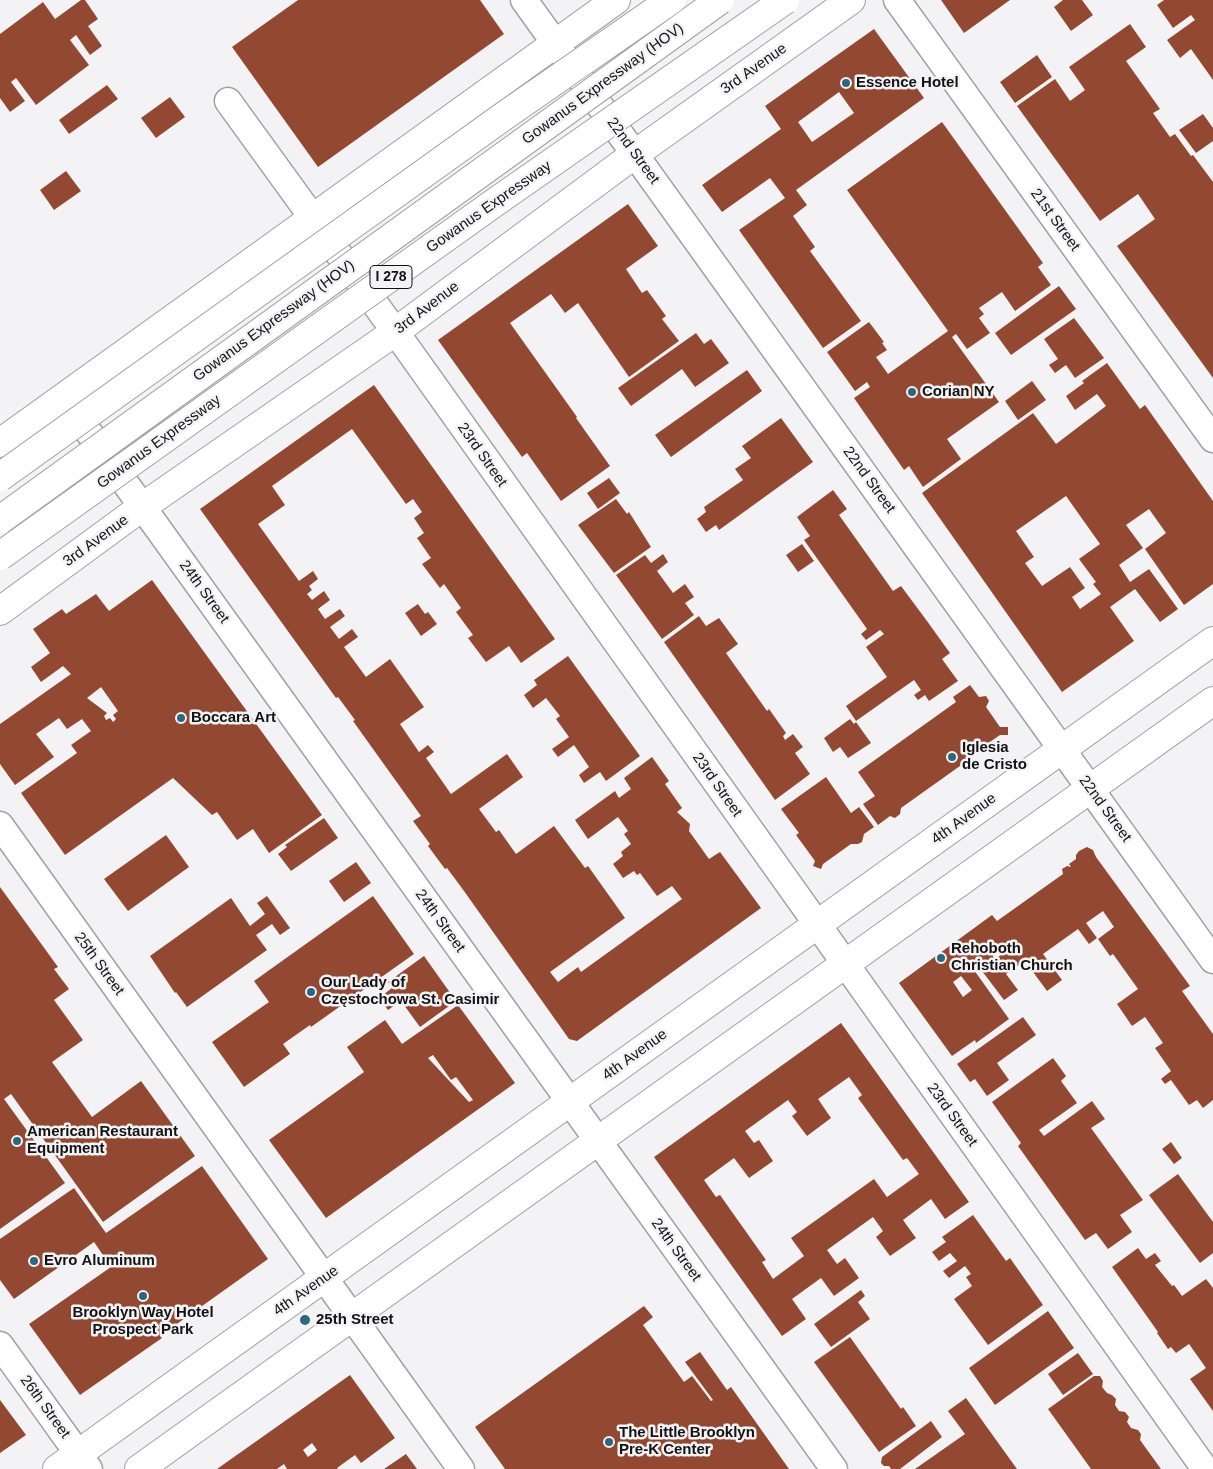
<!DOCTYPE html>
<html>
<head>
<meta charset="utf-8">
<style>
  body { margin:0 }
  canvas { display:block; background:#f3f3f5 }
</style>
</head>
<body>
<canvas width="1213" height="1469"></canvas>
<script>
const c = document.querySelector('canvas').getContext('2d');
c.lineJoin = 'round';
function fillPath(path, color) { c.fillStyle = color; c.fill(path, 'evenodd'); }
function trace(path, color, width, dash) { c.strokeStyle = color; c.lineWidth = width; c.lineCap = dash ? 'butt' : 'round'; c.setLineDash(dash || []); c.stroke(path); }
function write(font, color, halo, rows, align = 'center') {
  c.font = font + ' Helvetica,sans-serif'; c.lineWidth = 5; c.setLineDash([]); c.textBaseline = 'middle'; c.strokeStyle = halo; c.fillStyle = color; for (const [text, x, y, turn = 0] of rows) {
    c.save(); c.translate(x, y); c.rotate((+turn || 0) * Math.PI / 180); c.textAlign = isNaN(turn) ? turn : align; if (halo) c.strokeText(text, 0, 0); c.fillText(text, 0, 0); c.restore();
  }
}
const building = new Path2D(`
  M 81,0 L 85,0 L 98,19 L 88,26 L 102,46 L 90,55 L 76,35 L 70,40 L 89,65 L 36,105 L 16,78 L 11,82 L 25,101 L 10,112 L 0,98 L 0,34 L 43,2 L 55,19 Z
  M 298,0 L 480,0 L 504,34 L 318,167 L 232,47 Z
  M 941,0 L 1010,0 L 964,33 Z
  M 1063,0 L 1082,0 L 1093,15 L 1071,31 L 1054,7 Z
  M 1164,0 L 1213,0 L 1213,80 L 1191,49 L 1180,58 L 1167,40 L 1195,20 L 1191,15 L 1173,28 L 1157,5 Z
  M 1130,24 L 1146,47 L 1126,61 L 1160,109 L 1153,113 L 1170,137 L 1175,134 L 1191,156 L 1193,155 L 1213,182 L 1213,378 L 1117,246 L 1155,219 L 1138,194 L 1100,221 L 1017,106 L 1055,79 L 1070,101 L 1085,90 L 1069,67 Z
  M 874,29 L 924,98 L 796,190 L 807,205 L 793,216 L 815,247 L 810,251 L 861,321 L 823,348 L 739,230 L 785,198 L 770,178 L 722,212 L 702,185 L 781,129 L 765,106 ZM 839,92 L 854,113 L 812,142 L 798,122 Z
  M 1037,55 L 1052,77 L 1015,103 L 1000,82 Z
  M 107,85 L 118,99 L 69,134 L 59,120 Z
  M 170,97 L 185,117 L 156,138 L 141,118 Z
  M 1203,114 L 1213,128 L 1213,141 L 1196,153 L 1179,130 Z
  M 942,122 L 1043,263 L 1038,267 L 1051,285 L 1015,311 L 1002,292 L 979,308 L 984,314 L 979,318 L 990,333 L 967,349 L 956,334 L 952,337 L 999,402 L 947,439 L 961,459 L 923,487 L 909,466 L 904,470 L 854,398 L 870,387 L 867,382 L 855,391 L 827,352 L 869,322 L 884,342 L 882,343 L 887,350 L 876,357 L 888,374 L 948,331 L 847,190 Z
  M 66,171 L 81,191 L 54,210 L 40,190 Z
  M 628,204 L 658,246 L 626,269 L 642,293 L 647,290 L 666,316 L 662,319 L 679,341 L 629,377 L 578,303 L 565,313 L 551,294 L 510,323 L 577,417 L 576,418 L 610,466 L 561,501 L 527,453 L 522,457 L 438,340 Z
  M 1059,286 L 1076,309 L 1011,355 L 995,333 Z
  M 1074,318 L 1104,358 L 1075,378 L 1066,365 L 1055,373 L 1049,365 L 1058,359 L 1044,339 Z
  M 696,333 L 704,344 L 711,339 L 729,363 L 695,387 L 682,369 L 631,406 L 618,388 Z
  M 1107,363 L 1140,409 L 1145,405 L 1213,501 L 1213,584 L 1184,605 L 1145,549 L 1166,533 L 1149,509 L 1126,525 L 1143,548 L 1119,565 L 1130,582 L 1149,569 L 1178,609 L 1160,622 L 1135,589 L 1110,607 L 1134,641 L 1062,692 L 922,493 L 1033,413 L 1056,444 L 1106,406 L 1097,394 L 1075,410 L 1066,396 L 1084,383 L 1082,381 ZM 1066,496 L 1100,544 L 1079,559 L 1096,582 L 1093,584 L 1101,594 L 1080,609 L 1072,597 L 1085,588 L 1070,567 L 1042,586 L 1025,563 L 1034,557 L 1016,531 Z
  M 747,370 L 762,391 L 671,457 L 655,435 Z
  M 1032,381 L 1046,400 L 1018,420 L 1005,401 Z
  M 374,385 L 555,639 L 521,663 L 509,646 L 486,662 L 468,638 L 473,635 L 456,612 L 461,608 L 444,584 L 440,588 L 422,564 L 431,558 L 417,538 L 424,533 L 414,518 L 422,512 L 413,499 L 406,504 L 352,429 L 272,486 L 285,505 L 258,524 L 299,581 L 313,571 L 318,579 L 309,586 L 312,590 L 307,594 L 312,600 L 324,591 L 330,600 L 318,609 L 325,619 L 340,609 L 345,616 L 330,627 L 339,639 L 352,629 L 358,637 L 344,647 L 366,677 L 390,659 L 424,707 L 400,724 L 419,752 L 428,745 L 434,752 L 426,758 L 451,794 L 507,754 L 523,777 L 479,809 L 496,832 L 499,830 L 516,854 L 554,826 L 585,868 L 588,866 L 625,918 L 550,972 L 558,982 L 578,967 L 581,972 L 682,899 L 672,886 L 657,896 L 640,873 L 637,875 L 634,871 L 623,878 L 613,864 L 623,856 L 621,852 L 631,844 L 624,834 L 628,831 L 618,817 L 588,839 L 575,820 L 615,791 L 619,798 L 631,789 L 624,778 L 652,757 L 669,781 L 665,784 L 682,808 L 677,812 L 690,824 L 689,831 L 709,859 L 720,852 L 761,908 L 577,1041 L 569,1039 L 464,891 L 447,868 L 445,869 L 428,846 L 430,844 L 413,821 L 421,816 L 353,721 L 355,720 L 338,697 L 336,698 L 200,509 Z
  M 781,418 L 813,462 L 719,530 L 716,525 L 706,532 L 697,519 L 706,512 L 704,507 L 743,480 L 735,469 L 751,458 L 742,446 Z
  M 609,478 L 620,493 L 598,509 L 587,493 Z
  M 833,490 L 847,509 L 839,515 L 893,591 L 901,586 L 927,621 L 950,653 L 942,659 L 958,681 L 929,701 L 925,695 L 918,700 L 914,695 L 921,690 L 914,680 L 856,721 L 846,706 L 887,677 L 866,647 L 884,634 L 880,630 L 866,640 L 861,634 L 867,629 L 804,540 L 810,536 L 797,517 Z
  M 616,499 L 627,514 L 629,512 L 651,547 L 614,573 L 578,525 Z
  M 802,544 L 814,561 L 798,572 L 786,555 Z
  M 663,554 L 668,562 L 657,571 L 673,593 L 685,584 L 694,597 L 685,603 L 694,615 L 662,639 L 616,575 L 645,555 L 651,563 Z
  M 152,580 L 322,815 L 269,853 L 253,829 L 237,840 L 217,812 L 212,815 L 173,778 L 65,855 L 21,793 L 77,753 L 71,745 L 91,731 L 82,719 L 67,729 L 59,718 L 36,734 L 54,757 L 15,785 L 0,764 L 0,724 L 71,674 L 63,666 L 41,682 L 31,667 L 50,653 L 33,629 L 62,609 L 66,614 L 96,594 L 109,611 ZM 101,687 L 118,711 L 113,715 L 116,719 L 113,722 L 110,718 L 106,720 L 104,716 L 107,713 L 87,698 Z
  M 418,604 L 425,614 L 428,612 L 437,624 L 421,636 L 405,613 Z
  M 699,616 L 706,626 L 719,618 L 738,644 L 726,653 L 767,711 L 769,709 L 786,733 L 783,736 L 785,740 L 793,734 L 803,747 L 795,753 L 810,774 L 775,800 L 664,642 Z
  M 568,656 L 640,756 L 606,781 L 600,772 L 584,783 L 579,775 L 589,767 L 574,745 L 558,757 L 552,749 L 569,737 L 556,719 L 560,716 L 546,698 L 533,708 L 524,695 L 537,685 L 534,680 Z
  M 970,685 L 979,697 L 986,696 L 989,701 L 986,707 L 1000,727 L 1008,727 L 1008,735 L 1000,735 L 987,744 L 988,746 L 901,808 L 900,814 L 895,818 L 890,816 L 878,825 L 863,804 L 875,796 L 858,772 L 956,702 L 953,697 Z
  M 850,719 L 854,724 L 856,722 L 871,743 L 848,758 L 840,747 L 833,752 L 824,738 Z
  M 826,777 L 851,813 L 859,807 L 874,827 L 864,834 L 862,842 L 858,844 L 851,844 L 823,864 L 821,869 L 813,866 L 815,861 L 796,835 L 799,833 L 781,809 Z
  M 324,818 L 338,838 L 291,871 L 278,854 L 287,847 L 285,845 Z
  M 166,835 L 189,867 L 128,911 L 104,879 Z
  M 1087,847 L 1093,850 L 1096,857 L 1190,986 L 1182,991 L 1213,1034 L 1213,1100 L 1203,1108 L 1197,1100 L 1189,1105 L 1171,1080 L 1165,1084 L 1161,1079 L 1171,1071 L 1155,1048 L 1163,1043 L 1145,1017 L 1132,1026 L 1117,1004 L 1138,989 L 1113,954 L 1110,956 L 1098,939 L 1114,927 L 1103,911 L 1086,923 L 1097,938 L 1089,944 L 1078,929 L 1043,954 L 1062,980 L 1047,991 L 1025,961 L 1006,974 L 1018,990 L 1004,1000 L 979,967 L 974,970 L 1009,1019 L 976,1043 L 975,1040 L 952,1056 L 899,983 L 992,915 L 997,921 L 1063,874 L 1062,869 L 1067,866 L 1071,867 L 1069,864 L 1076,859 L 1076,855 L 1079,851 ZM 994,946 L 1001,955 L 995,959 L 989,950 ZM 961,976 L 972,990 L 963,997 L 953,982 Z
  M 356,862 L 371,883 L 344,902 L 329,881 Z
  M 0,887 L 58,967 L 54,969 L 69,989 L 54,1000 L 83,1040 L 52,1062 L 92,1117 L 141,1081 L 195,1156 L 103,1222 L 11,1094 L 4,1099 L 65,1183 L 0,1229 Z
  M 267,896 L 290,928 L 280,935 L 272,924 L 256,935 L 267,950 L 187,1007 L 176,992 L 175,993 L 150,956 L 231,898 L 250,926 L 265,914 L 257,903 Z
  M 373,896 L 414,954 L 311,1027 L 310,1025 L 283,1044 L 290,1054 L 244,1087 L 212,1042 L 269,1002 L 254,981 Z
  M 424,956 L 456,1001 L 420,1027 L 401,1001 L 388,1010 L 379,998 L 392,988 L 388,982 Z
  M 458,1005 L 515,1083 L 326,1218 L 269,1140 L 364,1072 L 347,1047 L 385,1020 L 402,1044 ZM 433,1055 L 451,1080 L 456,1077 L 473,1100 L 469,1102 L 428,1058 Z
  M 1023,1017 L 1036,1035 L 997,1063 L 1009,1080 L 987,1096 L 975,1079 L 970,1082 L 957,1064 Z
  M 841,1023 L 969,1202 L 945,1219 L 931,1199 L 903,1220 L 916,1238 L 890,1256 L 876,1237 L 883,1231 L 873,1217 L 827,1250 L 837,1264 L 845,1258 L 859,1278 L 834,1296 L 821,1278 L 792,1299 L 806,1319 L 782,1336 L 654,1157 ZM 849,1077 L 862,1095 L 858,1098 L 903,1160 L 907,1158 L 919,1174 L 887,1197 L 874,1179 L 791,1238 L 804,1256 L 773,1279 L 762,1262 L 766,1260 L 720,1195 L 716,1197 L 704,1180 L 734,1158 L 749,1178 L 773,1161 L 759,1140 L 754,1143 L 745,1131 L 788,1100 L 797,1112 L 792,1116 L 807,1136 L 831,1118 L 818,1099 Z
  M 1053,1058 L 1066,1076 L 1061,1081 L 1077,1103 L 1039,1130 L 1044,1136 L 1092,1101 L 1105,1119 L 1091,1128 L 1143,1200 L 1120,1215 L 1132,1232 L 1108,1249 L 1096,1233 L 1085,1240 L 1018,1146 L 1021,1143 L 992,1102 Z
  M 1171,1142 L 1182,1158 L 1174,1164 L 1162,1149 Z
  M 202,1166 L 268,1259 L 160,1336 L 162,1338 L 80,1395 L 29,1324 L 111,1267 L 94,1242 L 14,1299 L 0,1280 L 0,1239 L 74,1188 L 106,1233 Z
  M 1178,1174 L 1213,1222 L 1213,1253 L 1200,1263 L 1149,1195 Z
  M 973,1215 L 1006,1261 L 1010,1258 L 1043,1305 L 988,1345 L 954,1299 L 972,1286 L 966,1277 L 971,1274 L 965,1266 L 949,1278 L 943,1271 L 957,1261 L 950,1253 L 939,1261 L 932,1252 L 946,1242 L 942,1237 Z
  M 1138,1248 L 1146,1259 L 1155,1253 L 1161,1261 L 1155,1265 L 1172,1286 L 1174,1285 L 1182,1296 L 1206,1279 L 1213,1288 L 1213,1411 L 1190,1379 L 1206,1368 L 1189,1344 L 1176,1353 L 1171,1347 L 1168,1349 L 1157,1333 L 1158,1332 L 1112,1267 Z
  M 861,1290 L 865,1296 L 858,1302 L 870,1319 L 831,1347 L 814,1324 Z
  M 644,1306 L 653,1317 L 643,1325 L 684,1382 L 692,1376 L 711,1401 L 713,1400 L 685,1362 L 700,1352 L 727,1390 L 731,1387 L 789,1469 L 505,1469 L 475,1427 Z
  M 1048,1311 L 1074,1348 L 995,1405 L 969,1368 Z
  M 850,1337 L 901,1409 L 903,1407 L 916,1426 L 879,1452 L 814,1362 Z
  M 1078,1353 L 1093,1374 L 1063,1395 L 1048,1374 Z
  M 350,1375 L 395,1438 L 361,1463 L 355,1455 L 337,1468 L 338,1469 L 287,1469 L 284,1464 L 277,1469 L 217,1469 ZM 312,1443 L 317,1450 L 308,1457 L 303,1450 Z
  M 1094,1376 L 1100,1376 L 1103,1381 L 1102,1387 L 1107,1393 L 1112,1395 L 1116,1399 L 1115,1405 L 1119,1411 L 1125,1412 L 1129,1417 L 1127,1422 L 1131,1428 L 1138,1430 L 1141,1434 L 1140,1440 L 1161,1469 L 1091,1469 L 1048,1409 Z
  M 966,1398 L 999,1444 L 1017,1469 L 915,1469 L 965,1434 L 948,1411 Z
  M 0,1400 L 26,1435 L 0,1453 Z
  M 931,1421 L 942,1437 L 900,1469 L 891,1469 L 889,1466 L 884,1466 L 881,1463 L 882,1457 Z
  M 406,1454 L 417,1469 L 384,1469 Z`);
const street = new Path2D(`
  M 524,0 L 1213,960
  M 897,0 L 1213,439
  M 228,101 L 407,348 L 1205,1469
  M 67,402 L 834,1469
  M 0,825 L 461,1469
  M 0,1345 L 89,1469`);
const secondary = new Path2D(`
  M 0,443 L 616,0
  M 0,611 L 142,507 L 395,332 L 635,154 L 851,0`);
const primary = new Path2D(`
  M 57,1469 L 1213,641
  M 139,1469 L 1213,701`);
const highwayBridge = new Path2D(`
  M 0,477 L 504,116 L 671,0
  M 0,520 L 720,0
  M 0,556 L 494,203 L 785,0`);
const markers = [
  [846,83,5,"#2b687f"],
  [912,392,5,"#2b687f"],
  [181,718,5,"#2b687f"],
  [952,757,5,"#2b687f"],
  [941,958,5,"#2b687f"],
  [311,992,5,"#2b687f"],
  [17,1141,5,"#2b687f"],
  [34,1261,5,"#2b687f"],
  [143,1296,5,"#2b687f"],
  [305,1320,6,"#2b687f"],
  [609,1442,5,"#2b687f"]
];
const shields = [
  [391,277,42]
];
const shieldNames = [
  ["I 278",391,277]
];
const streetNames = [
  ["3rd Avenue",754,69,-35],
  ["Gowanus Expressway (HOV)",603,84,-36],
  ["22nd Street",633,151,54],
  ["Gowanus Expressway",489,207,-35],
  ["21st Street",1055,220,54],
  ["3rd Avenue",427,308,-37],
  ["Gowanus Expressway (HOV)",274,321,-36],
  ["Gowanus Expressway",159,442,-36],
  ["23rd Street",482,455,55],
  ["22nd Street",869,480,54],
  ["3rd Avenue",96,541,-36],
  ["24th Street",204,592,54],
  ["23rd Street",717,785,55],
  ["22nd Street",1105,809,54],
  ["4th Avenue",964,819,-36],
  ["24th Street",440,921,54],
  ["25th Street",99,964,54],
  ["4th Avenue",635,1055,-36],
  ["23rd Street",952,1115,54],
  ["24th Street",676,1250,54],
  ["4th Avenue",306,1291,-35],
  ["26th Street",45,1407,54]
];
const poiNames = [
  ["Essence Hotel",856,83],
  ["Corian NY",922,392],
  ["Boccara Art",191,718],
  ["Iglesia",962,748],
  ["de Cristo",962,765],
  ["Rehoboth",951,949],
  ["Christian Church",951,966],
  ["Our Lady of",321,983],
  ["Częstochowa St. Casimir",321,1000],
  ["American Restaurant",27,1132],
  ["Equipment",27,1149],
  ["Evro Aluminum",44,1261],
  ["Brooklyn Way Hotel",143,1313,"center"],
  ["Prospect Park",143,1330,"center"],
  ["25th Street",316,1320],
  ["The Little Brooklyn",619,1433],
  ["Pre-K Center",619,1450]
];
fillPath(building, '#934931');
trace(street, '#a1a1a3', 29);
trace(secondary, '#a1a1a3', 30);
trace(primary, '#a1a1a3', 30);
trace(street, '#fff', 26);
trace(secondary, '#fff', 28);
trace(primary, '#fff', 28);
trace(highwayBridge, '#a1a1a3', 30, []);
trace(highwayBridge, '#fff', 28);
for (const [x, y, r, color] of markers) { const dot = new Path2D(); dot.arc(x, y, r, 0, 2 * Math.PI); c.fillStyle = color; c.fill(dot); trace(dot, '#f3f3f5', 2); }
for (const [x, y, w] of shields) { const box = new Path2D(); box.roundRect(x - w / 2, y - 11.5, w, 23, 4); c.fillStyle = '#f3f3f5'; c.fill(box); trace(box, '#131313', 1); }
write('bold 14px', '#131313', null, shieldNames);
write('15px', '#131313', '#f3f3f5', streetNames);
write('bold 15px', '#131313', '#f3f3f5', poiNames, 'left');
</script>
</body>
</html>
